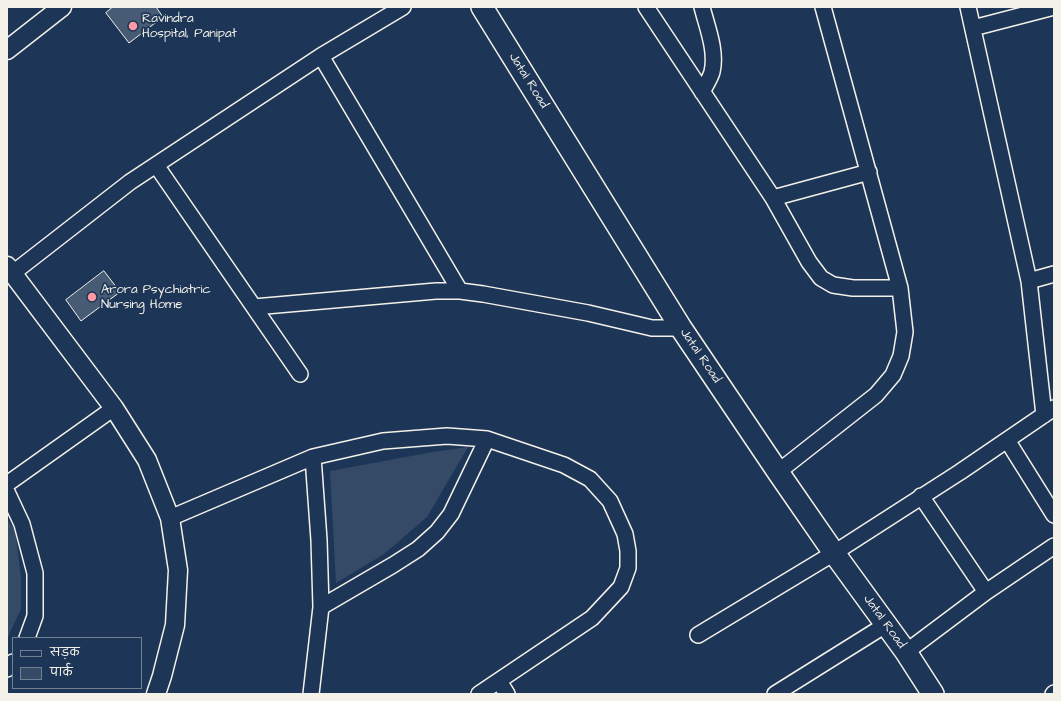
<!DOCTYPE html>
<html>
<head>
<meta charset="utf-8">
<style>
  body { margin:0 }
  #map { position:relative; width:1061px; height:701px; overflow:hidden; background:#1d3557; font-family:"Architects Daughter","Playpen Sans Deva",sans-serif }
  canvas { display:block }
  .frame { position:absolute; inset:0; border:8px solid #f4f1e8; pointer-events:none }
  .legend { position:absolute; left:12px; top:637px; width:130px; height:52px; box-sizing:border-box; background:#1d3557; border:1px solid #738091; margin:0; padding:5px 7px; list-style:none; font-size:12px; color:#f4f1e8 }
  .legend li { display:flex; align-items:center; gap:8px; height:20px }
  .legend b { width:20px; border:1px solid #738091 }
</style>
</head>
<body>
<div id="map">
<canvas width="1061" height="701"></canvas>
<div class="frame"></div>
<ul class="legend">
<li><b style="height:5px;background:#1d3557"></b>सड़क</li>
<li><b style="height:11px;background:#354a67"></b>पार्क</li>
</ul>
</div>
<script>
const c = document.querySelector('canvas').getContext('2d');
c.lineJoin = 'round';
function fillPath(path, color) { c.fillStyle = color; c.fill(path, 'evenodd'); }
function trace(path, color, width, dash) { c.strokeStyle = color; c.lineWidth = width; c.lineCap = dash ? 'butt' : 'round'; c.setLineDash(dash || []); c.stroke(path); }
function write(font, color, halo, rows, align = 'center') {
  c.font = font + ' "Architects Daughter",sans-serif'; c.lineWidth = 3.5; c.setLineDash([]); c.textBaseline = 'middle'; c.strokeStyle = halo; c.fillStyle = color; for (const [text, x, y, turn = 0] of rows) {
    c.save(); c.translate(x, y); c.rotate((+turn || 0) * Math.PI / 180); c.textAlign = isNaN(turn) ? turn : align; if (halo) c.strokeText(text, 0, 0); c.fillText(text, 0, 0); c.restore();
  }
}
const green = new Path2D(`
  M 468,447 L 427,517 L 384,554 L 336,583 L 330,471 L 433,452 Z
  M 7,520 L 15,529 L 21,577 L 21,609 L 7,639 Z`);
const building = new Path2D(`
  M 113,7 L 156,7 L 163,17 L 129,43 L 106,13 Z
  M 104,271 L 120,292 L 81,321 L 66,300 Z`);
const minor = new Path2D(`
  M 646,7 L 773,198 L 809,262 L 821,278 L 833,285 L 853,288 L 900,288
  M 968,7 L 1029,281 L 1044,415
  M 973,28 L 1054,7
  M 321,56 L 460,291 L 483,294 L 588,313 L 652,328 L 681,328
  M 702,92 C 705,86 710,79 712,72 C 717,51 707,27 702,7
  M 156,165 L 300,374
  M 773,198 L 869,172
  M 13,273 L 130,182 L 321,56 L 403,7
  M 1029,281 L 1054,274
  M 254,307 L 436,291 L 460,291
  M 1007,440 L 1054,515
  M 778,472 L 876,395 L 893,375 L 901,356 L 905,332 L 900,288 L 823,7
  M 7,484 L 114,408
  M 7,492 L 22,524 L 35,573 L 35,616 L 27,638
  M 921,496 L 986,592
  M 170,518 L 313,457 L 383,441 L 447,436 L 487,439 L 564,465 L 590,479 L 610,501 L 625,534 L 628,551 L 628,568 L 621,587 L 592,618 L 479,694
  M 321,607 L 393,565 L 418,549 L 437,532 L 451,514 L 487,439
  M 698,635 L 834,553 L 960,472 L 1054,408
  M 906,652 L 986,592 L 1054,546
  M 7,669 L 13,662
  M 499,681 L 507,694
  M 311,694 L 321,607 L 319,540 L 313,457
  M 775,694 L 887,624
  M 1053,694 L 1054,693`);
const tertiary = new Path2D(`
  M 7,50 L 62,7
  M 7,266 L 114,408 L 147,460 L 170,518 L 178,570 L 175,625 L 162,676 L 156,694`);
const secondary = new Path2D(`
  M 482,7 L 681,328 L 778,472 L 834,553 L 906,652 L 933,694`);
const markers = [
  [133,26,5,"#ff9aa2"],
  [92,297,5,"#ff9aa2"]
];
const poiNames = [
  ["Ravindra",142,19],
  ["Hospital, Panipat",142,34],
  ["Arora Psychiatric",101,290],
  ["Nursing Home",101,305]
];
const streetNames = [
  ["Jatal Road",528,81,58],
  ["Jatal Road",700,356,56],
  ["Jatal Road",884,622,54]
];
fillPath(green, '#354a67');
fillPath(building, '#485b74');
trace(building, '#f4f1e8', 1);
trace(minor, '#f4f1e8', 18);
trace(tertiary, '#f4f1e8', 21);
trace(secondary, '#f4f1e8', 24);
trace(minor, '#1d3557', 15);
trace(tertiary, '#1d3557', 18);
trace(secondary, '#1d3557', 21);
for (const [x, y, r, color] of markers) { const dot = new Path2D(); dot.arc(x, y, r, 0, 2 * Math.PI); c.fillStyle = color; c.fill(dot); trace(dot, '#1d3557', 1.5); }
write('13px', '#f4f1e8', '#1d3557', poiNames, 'left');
write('13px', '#f4f1e8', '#1d3557', streetNames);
</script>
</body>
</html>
